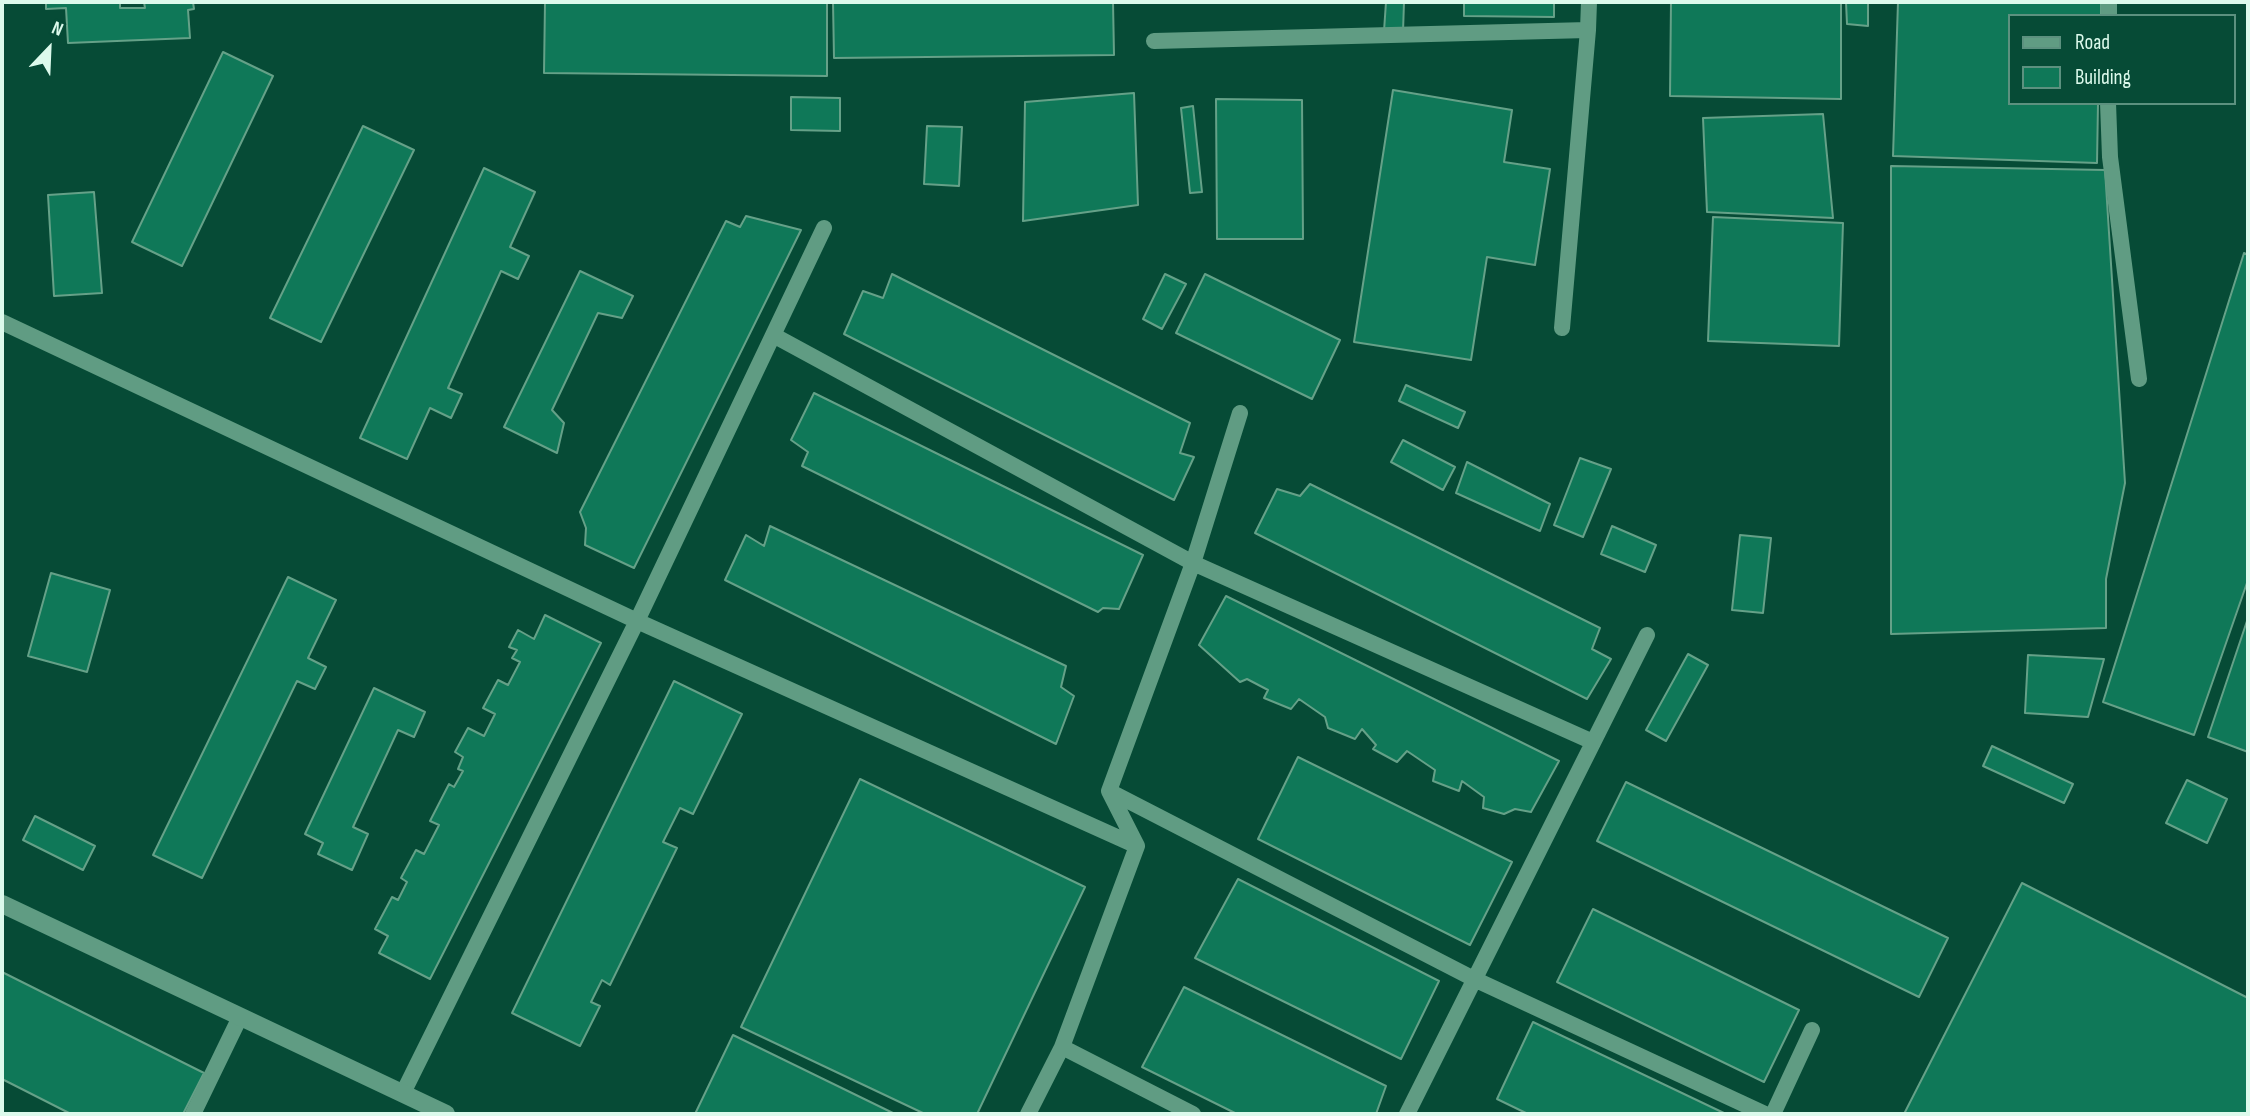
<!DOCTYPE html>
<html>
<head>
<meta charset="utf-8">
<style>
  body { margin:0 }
  #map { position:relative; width:2250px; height:1116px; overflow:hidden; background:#064b36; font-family:"Sofia Sans Condensed",sans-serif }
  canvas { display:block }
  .frame { position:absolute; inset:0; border:4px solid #dcfaec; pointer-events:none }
  .legend { position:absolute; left:2008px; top:14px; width:228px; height:91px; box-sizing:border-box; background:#064b36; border:2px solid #5c917f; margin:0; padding:9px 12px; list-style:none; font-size:21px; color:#dcfaec }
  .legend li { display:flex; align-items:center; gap:14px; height:35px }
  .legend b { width:35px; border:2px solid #5c917f }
  .north { position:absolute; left:14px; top:14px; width:70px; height:70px; -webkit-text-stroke:5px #064b36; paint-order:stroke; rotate:23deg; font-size:19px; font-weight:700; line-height:28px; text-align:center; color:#dcfaec }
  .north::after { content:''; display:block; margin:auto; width:24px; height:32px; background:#dcfaec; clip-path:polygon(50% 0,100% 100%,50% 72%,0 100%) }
</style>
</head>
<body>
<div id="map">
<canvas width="2250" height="1116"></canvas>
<div class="frame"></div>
<ul class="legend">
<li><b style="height:9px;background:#609c83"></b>Road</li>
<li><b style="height:19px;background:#0f7858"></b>Building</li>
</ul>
<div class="north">N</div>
</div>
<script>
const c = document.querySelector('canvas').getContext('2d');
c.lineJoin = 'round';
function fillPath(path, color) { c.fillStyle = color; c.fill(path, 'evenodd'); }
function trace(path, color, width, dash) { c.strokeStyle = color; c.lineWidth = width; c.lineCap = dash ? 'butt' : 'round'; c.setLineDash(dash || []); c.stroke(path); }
const building = new Path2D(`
  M 46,2 L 193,2 L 194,9 L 188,10 L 190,38 L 68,43 L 66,8 L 46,9 Z
  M 124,2 L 144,2 L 145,8 L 120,8 L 120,3 Z
  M 545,2 L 827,2 L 827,76 L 544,73 Z
  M 833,2 L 1113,2 L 1114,55 L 834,58 Z
  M 1386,2 L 1404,2 L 1403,32 L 1384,31 Z
  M 1464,2 L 1554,2 L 1554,17 L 1464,16 Z
  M 1671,2 L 1841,2 L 1841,99 L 1670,96 Z
  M 1846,2 L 1868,2 L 1868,26 L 1847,24 Z
  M 1898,2 L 2101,2 L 2101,16 L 2010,16 L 2010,103 L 2098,103 L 2097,163 L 1893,156 Z
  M 223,52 L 273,76 L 182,266 L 132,242 Z
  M 1393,90 L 1512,110 L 1504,162 L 1550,169 L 1535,265 L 1487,257 L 1471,360 L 1354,342 Z
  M 1134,93 L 1138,205 L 1023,221 L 1025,102 Z
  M 791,97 L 840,98 L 840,131 L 791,130 Z
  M 1216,99 L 1302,100 L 1303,239 L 1217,239 Z
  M 1193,106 L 1202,192 L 1190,193 L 1181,108 Z
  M 1823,114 L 1833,218 L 1707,212 L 1703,118 Z
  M 363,126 L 414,150 L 321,342 L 270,318 Z
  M 927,126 L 962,127 L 959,186 L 924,184 Z
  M 1891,166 L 2105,170 L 2125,483 L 2106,579 L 2106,628 L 1891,634 Z
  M 484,168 L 535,192 L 510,247 L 529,256 L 518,279 L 501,271 L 448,388 L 462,394 L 451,418 L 430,408 L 407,459 L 360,438 Z
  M 94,192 L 102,293 L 54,296 L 48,195 Z
  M 746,216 L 801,230 L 634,568 L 585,545 L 586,528 L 580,512 L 726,221 L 740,227 Z
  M 1713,217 L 1843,223 L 1839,346 L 1708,341 Z
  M 2244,253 L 2248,255 L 2248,580 L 2194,735 L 2103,702 Z
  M 580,271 L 633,296 L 622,318 L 598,313 L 552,410 L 564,423 L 557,453 L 504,427 Z
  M 892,274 L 1190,423 L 1180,453 L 1194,457 L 1174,500 L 844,334 L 863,291 L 883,298 Z
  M 1165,274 L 1186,284 L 1162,329 L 1143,319 Z
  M 1205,274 L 1340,340 L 1312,399 L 1176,333 Z
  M 1406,385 L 1465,412 L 1458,428 L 1399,401 Z
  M 814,393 L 1143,555 L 1119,609 L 1103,608 L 1098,612 L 802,466 L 808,452 L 791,440 Z
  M 1403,440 L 1455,467 L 1443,490 L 1391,462 Z
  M 1580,458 L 1611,469 L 1583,537 L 1554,525 Z
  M 1467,462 L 1550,504 L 1540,531 L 1456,493 Z
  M 1310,484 L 1600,628 L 1592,649 L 1611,659 L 1587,699 L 1255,533 L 1277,489 L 1300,496 Z
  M 770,526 L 1066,666 L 1061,687 L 1074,696 L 1056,744 L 725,580 L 746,535 L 764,546 Z
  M 1612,526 L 1656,545 L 1645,572 L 1601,554 Z
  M 1740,535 L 1771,538 L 1763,613 L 1732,610 Z
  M 51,573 L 110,590 L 87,672 L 28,656 Z
  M 288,577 L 336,600 L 308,658 L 326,667 L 315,689 L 297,681 L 202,878 L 153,855 Z
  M 1226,596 L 1559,761 L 1531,812 L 1515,809 L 1504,814 L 1483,808 L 1484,797 L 1462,781 L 1459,791 L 1433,781 L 1435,770 L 1407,751 L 1397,762 L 1373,749 L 1376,745 L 1362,729 L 1355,739 L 1328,728 L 1325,717 L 1299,699 L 1291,709 L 1264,698 L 1268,690 L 1247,679 L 1240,682 L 1199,645 Z
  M 545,615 L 601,643 L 430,979 L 379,953 L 388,936 L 375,929 L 392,897 L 398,900 L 407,882 L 401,878 L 416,850 L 424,854 L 439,825 L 430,821 L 449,784 L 454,787 L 463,771 L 458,769 L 463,757 L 455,752 L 468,728 L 484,736 L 495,714 L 483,708 L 498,680 L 508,685 L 520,662 L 512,658 L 517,650 L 509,647 L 518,630 L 534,639 Z
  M 2248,618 L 2248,752 L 2208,737 Z
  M 1688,654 L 1708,665 L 1666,741 L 1646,730 Z
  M 2028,655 L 2104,659 L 2088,717 L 2025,713 Z
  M 674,681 L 742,714 L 693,814 L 680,808 L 663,842 L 677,848 L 610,985 L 602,980 L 591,1002 L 600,1006 L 580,1046 L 512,1013 Z
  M 374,688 L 425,712 L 414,737 L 398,730 L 353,827 L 368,834 L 352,870 L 318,854 L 323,843 L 305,834 Z
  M 1992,746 L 2073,784 L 2064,803 L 1983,766 Z
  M 1298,757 L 1512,862 L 1470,945 L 1258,839 Z
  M 860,779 L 1085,887 L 977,1114 L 925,1114 L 741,1027 Z
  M 2187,780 L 2227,799 L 2207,843 L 2166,823 Z
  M 1626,782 L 1948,938 L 1919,997 L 1597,841 Z
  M 35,816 L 95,846 L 83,870 L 23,840 Z
  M 1238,879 L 1439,981 L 1401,1059 L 1195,958 Z
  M 2022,883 L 2248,998 L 2247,1114 L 1904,1114 Z
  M 1593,909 L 1799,1010 L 1764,1082 L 1557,982 Z
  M 2,972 L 204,1073 L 183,1114 L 71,1114 L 2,1079 Z
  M 1184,987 L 1386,1086 L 1376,1114 L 1237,1114 L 1142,1067 Z
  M 1533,1022 L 1726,1114 L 1528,1114 L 1497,1099 Z
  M 733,1035 L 895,1114 L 695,1114 Z`);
const service = new Path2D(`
  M 2109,16 L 2109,2
  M 1154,41 L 1588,30 L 1589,2
  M 2108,103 L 2110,157 L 2139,379
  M 2,322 L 637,621 L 1137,846
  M 1562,328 L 1588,30
  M 773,335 L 1193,563 L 1593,742
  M 1109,791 L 1193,563 L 1240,413
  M 1062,1047 L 1193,1114
  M 403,1093 L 637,621 L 824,228
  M 193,1114 L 240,1017
  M 1028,1114 L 1062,1047 L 1137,846 L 1109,791 L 1474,979 L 1765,1114
  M 1407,1114 L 1647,635
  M 1773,1114 L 1812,1030`);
const tertiary = new Path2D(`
  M 2,904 L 446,1114`);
fillPath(building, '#0f7858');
trace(building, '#65a188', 2);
trace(service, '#609c83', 16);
trace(tertiary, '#609c83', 18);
</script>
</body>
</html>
